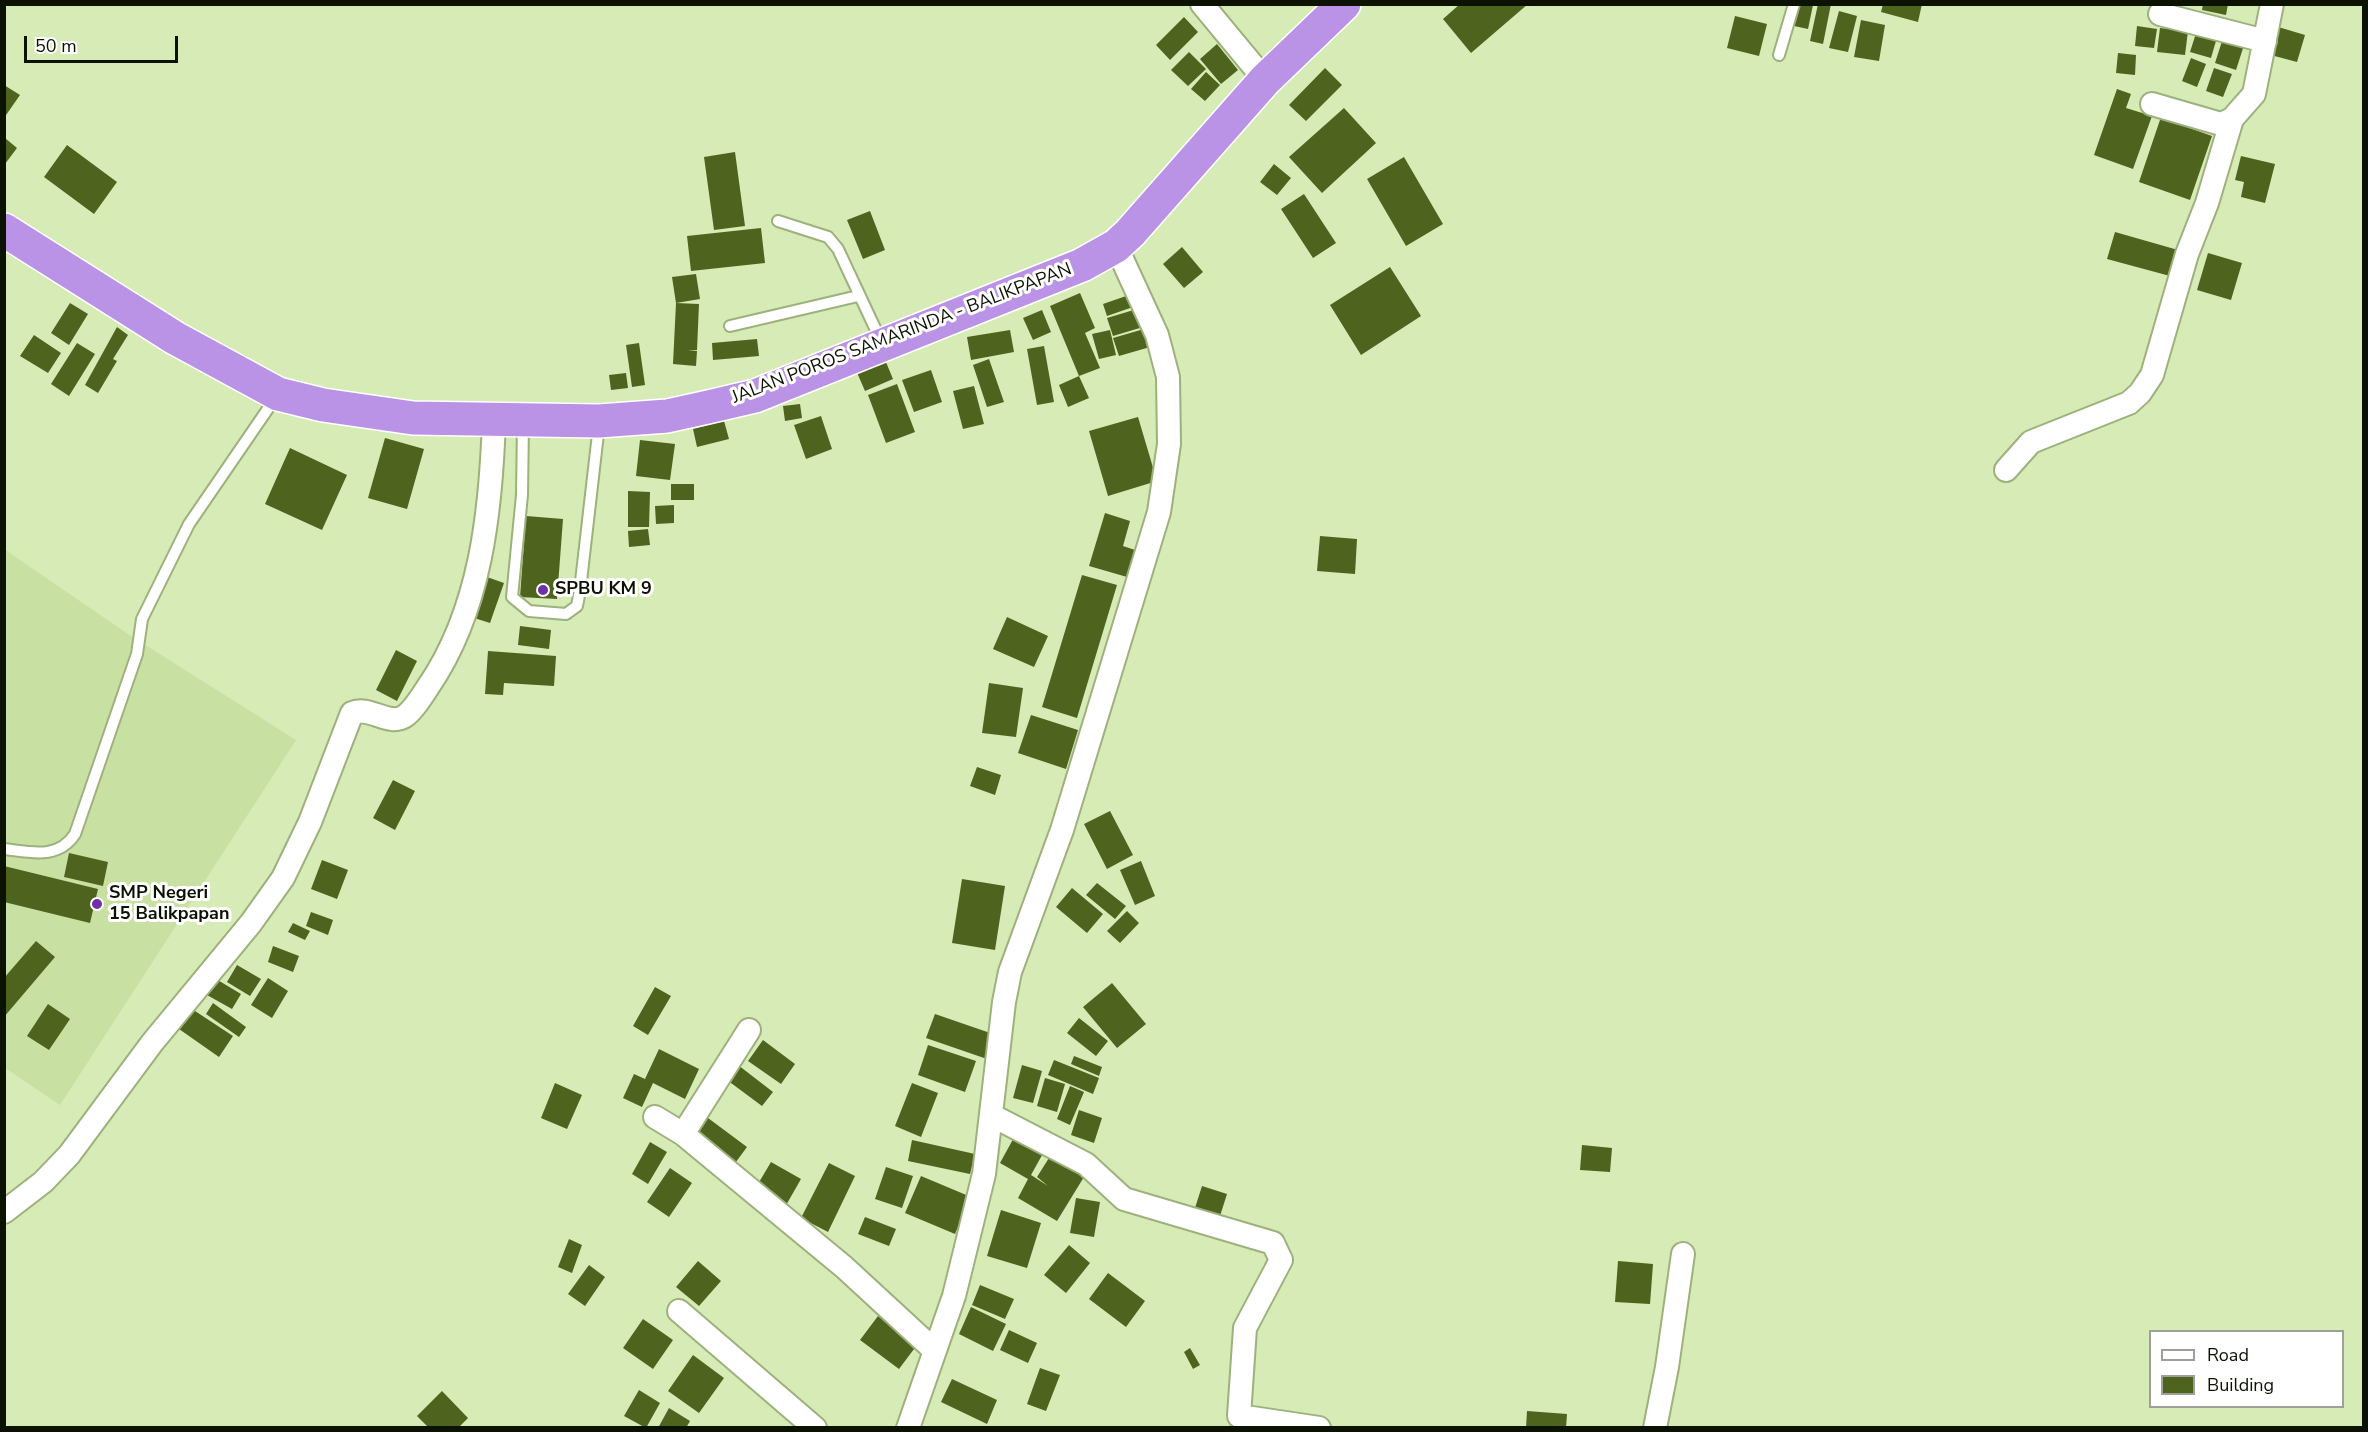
<!DOCTYPE html>
<html>
<head>
<meta charset="utf-8">
<style>
  body { margin:0 }
  #map { position:relative; width:2368px; height:1432px; overflow:hidden; background:#d6ebb5; font-family:"Nunito Sans",sans-serif }
  canvas { display:block }
  .frame { position:absolute; inset:0; border:6px solid #0c1202; pointer-events:none }
  .legend { position:absolute; left:2149px; top:1330px; width:195px; height:78px; box-sizing:border-box; background:#fff; border:2px solid #9ea09a; margin:0; padding:8px 10px; list-style:none; font-size:18px; color:#0c1202 }
  .legend li { display:flex; align-items:center; gap:12px; height:30px }
  .legend b { width:30px; border:2px solid #9ea09a }
  .scale { position:absolute; left:24px; top:36px; width:154px; height:27px; box-sizing:border-box; border:3px solid #0c1202; border-top:0; padding-left:8px; font-size:18px; line-height:21px; white-space:nowrap; color:#0c1202; -webkit-text-stroke:4px #fff; paint-order:stroke }
</style>
</head>
<body>
<div id="map">
<canvas width="2368" height="1432"></canvas>
<div class="frame"></div>
<ul class="legend">
<li><b style="height:8px;background:#fff"></b>Road</li>
<li><b style="height:16px;background:#4d631e"></b>Building</li>
</ul>
<div class="scale">50 m</div>
</div>
<script>
const c = document.querySelector('canvas').getContext('2d');
c.lineJoin = 'round';
function fillPath(path, color) { c.fillStyle = color; c.fill(path, 'evenodd'); }
function trace(path, color, width, dash) { c.strokeStyle = color; c.lineWidth = width; c.lineCap = dash ? 'butt' : 'round'; c.setLineDash(dash || []); c.stroke(path); }
function write(font, color, halo, rows, align = 'center') {
  c.font = font + ' "Nunito Sans",sans-serif'; c.lineWidth = 6; c.setLineDash([]); c.textBaseline = 'middle'; c.strokeStyle = halo; c.fillStyle = color; for (const [text, x, y, turn = 0] of rows) {
    c.save(); c.translate(x, y); c.rotate((+turn || 0) * Math.PI / 180); c.textAlign = isNaN(turn) ? turn : align; if (halo) c.strokeText(text, 0, 0); c.fillText(text, 0, 0); c.restore();
  }
}
const built = new Path2D(`
  M 4,549 L 128,634 L 296,740 L 60,1105 L 5,1068 Z`);
const building = new Path2D(`
  M 1460,4 L 1528,4 L 1471,53 L 1443,19 Z
  M 1818,4 L 1831,4 L 1823,44 L 1810,41 Z
  M 1883,4 L 1922,4 L 1918,22 L 1881,12 Z
  M 2203,4 L 2228,4 L 2226,15 L 2202,10 Z
  M 1799,5 L 1813,5 L 1808,29 L 1794,26 Z
  M 1839,11 L 1857,16 L 1848,52 L 1829,48 Z
  M 1735,16 L 1767,24 L 1759,56 L 1727,48 Z
  M 1184,17 L 1198,32 L 1170,60 L 1156,45 Z
  M 1861,20 L 1885,25 L 1879,61 L 1854,57 Z
  M 2137,26 L 2157,29 L 2154,48 L 2135,46 Z
  M 2275,26 L 2305,35 L 2297,62 L 2267,54 Z
  M 2198,27 L 2218,34 L 2211,58 L 2190,52 Z
  M 2160,28 L 2188,31 L 2185,55 L 2157,52 Z
  M 2224,35 L 2245,42 L 2236,70 L 2215,63 Z
  M 1217,44 L 1238,70 L 1221,84 L 1200,59 Z
  M 1189,52 L 1206,69 L 1188,86 L 1171,70 Z
  M 2118,53 L 2136,55 L 2135,75 L 2116,73 Z
  M 2191,58 L 2206,64 L 2197,87 L 2182,81 Z
  M 1325,68 L 1342,85 L 1306,121 L 1289,105 Z
  M 2214,68 L 2232,74 L 2223,97 L 2206,91 Z
  M 1206,72 L 1220,85 L 1205,101 L 1191,89 Z
  M 4,85 L 20,95 L 4,118 Z
  M 2117,89 L 2131,94 L 2126,108 L 2152,116 L 2133,169 L 2094,155 Z
  M 1344,108 L 1376,143 L 1322,193 L 1289,157 Z
  M 2163,111 L 2183,118 L 2181,125 L 2212,136 L 2190,200 L 2139,182 Z
  M 5,138 L 17,148 L 5,164 Z
  M 67,145 L 117,182 L 94,214 L 44,177 Z
  M 735,152 L 745,226 L 714,230 L 704,157 Z
  M 2241,156 L 2275,164 L 2265,203 L 2241,197 L 2244,182 L 2235,180 Z
  M 1404,157 L 1443,224 L 1406,246 L 1367,179 Z
  M 1274,164 L 1291,178 L 1277,195 L 1260,182 Z
  M 1304,194 L 1336,243 L 1313,258 L 1281,209 Z
  M 870,211 L 885,250 L 863,259 L 847,220 Z
  M 761,228 L 765,263 L 691,271 L 687,236 Z
  M 2115,232 L 2178,250 L 2170,276 L 2107,259 Z
  M 1182,247 L 1203,272 L 1184,288 L 1163,264 Z
  M 2208,253 L 2242,263 L 2231,300 L 2197,290 Z
  M 1390,267 L 1421,316 L 1361,355 L 1330,305 Z
  M 696,274 L 700,299 L 676,303 L 672,277 Z
  M 1080,293 L 1095,328 L 1085,333 L 1100,368 L 1079,376 L 1089,398 L 1068,407 L 1059,385 L 1079,376 L 1050,306 Z
  M 1129,295 L 1133,307 L 1107,316 L 1103,304 Z
  M 70,303 L 88,314 L 69,345 L 51,333 Z
  M 676,303 L 699,304 L 697,350 L 688,350 L 697,351 L 696,366 L 673,364 Z
  M 1137,309 L 1143,327 L 1113,336 L 1107,318 Z
  M 1042,310 L 1051,332 L 1033,340 L 1023,318 Z
  M 117,327 L 128,335 L 113,359 L 117,361 L 98,393 L 85,385 Z
  M 1144,329 L 1150,347 L 1119,356 L 1113,338 Z
  M 1010,330 L 1014,352 L 971,360 L 967,337 Z
  M 1110,330 L 1116,355 L 1099,359 L 1092,334 Z
  M 34,335 L 61,353 L 48,373 L 20,356 Z
  M 757,339 L 759,356 L 713,360 L 712,343 Z
  M 77,343 L 95,354 L 69,396 L 51,384 Z
  M 639,343 L 645,385 L 632,387 L 626,345 Z
  M 1044,346 L 1054,402 L 1037,405 L 1027,349 Z
  M 883,355 L 893,379 L 865,391 L 855,368 Z
  M 989,359 L 1004,402 L 987,407 L 973,365 Z
  M 931,370 L 942,402 L 914,412 L 902,380 Z
  M 626,373 L 628,388 L 611,390 L 609,375 Z
  M 897,384 L 915,432 L 886,443 L 868,395 Z
  M 974,386 L 984,424 L 963,429 L 953,391 Z
  M 800,404 L 802,418 L 785,421 L 783,406 Z
  M 821,416 L 832,449 L 806,459 L 794,425 Z
  M 1138,417 L 1157,481 L 1108,496 L 1089,431 Z
  M 724,421 L 729,439 L 697,447 L 693,429 Z
  M 385,438 L 424,449 L 407,509 L 368,498 Z
  M 640,440 L 675,444 L 670,480 L 636,476 Z
  M 290,448 L 347,475 L 322,530 L 265,504 Z
  M 671,484 L 694,484 L 694,500 L 671,500 Z
  M 628,491 L 650,492 L 649,527 L 628,527 Z
  M 674,505 L 674,523 L 656,524 L 655,506 Z
  M 1105,513 L 1130,521 L 1123,546 L 1141,552 L 1134,579 L 1089,566 Z
  M 526,516 L 563,519 L 557,599 L 520,597 Z
  M 648,529 L 650,545 L 629,547 L 628,531 Z
  M 1320,536 L 1357,539 L 1355,574 L 1317,571 Z
  M 1082,575 L 1117,585 L 1077,718 L 1042,707 Z
  M 484,576 L 504,583 L 490,623 L 471,617 Z
  M 1007,617 L 1048,636 L 1034,667 L 993,649 Z
  M 520,626 L 551,630 L 549,649 L 518,645 Z
  M 396,650 L 417,661 L 397,701 L 376,690 Z
  M 488,651 L 556,656 L 554,686 L 504,683 L 503,695 L 485,694 Z
  M 989,683 L 1023,688 L 1016,737 L 982,733 Z
  M 1031,715 L 1078,730 L 1066,769 L 1018,753 Z
  M 977,767 L 1001,775 L 995,795 L 970,786 Z
  M 393,780 L 415,791 L 395,830 L 373,818 Z
  M 1110,811 L 1133,855 L 1107,869 L 1084,824 Z
  M 69,853 L 108,862 L 103,886 L 64,877 Z
  M 322,860 L 348,870 L 337,899 L 311,889 Z
  M 1141,861 L 1155,896 L 1135,905 L 1120,870 Z
  M 4,866 L 98,889 L 90,923 L 4,902 Z
  M 962,879 L 1005,886 L 995,950 L 952,943 Z
  M 1097,883 L 1126,906 L 1115,919 L 1086,895 Z
  M 1072,888 L 1103,914 L 1087,933 L 1056,907 Z
  M 1127,911 L 1139,923 L 1120,943 L 1107,931 Z
  M 311,912 L 333,920 L 328,935 L 306,926 Z
  M 293,923 L 310,931 L 305,940 L 288,932 Z
  M 36,941 L 55,957 L 4,1017 L 4,978 Z
  M 273,946 L 299,956 L 293,972 L 268,962 Z
  M 237,965 L 261,979 L 250,996 L 227,982 Z
  M 268,978 L 288,991 L 272,1018 L 251,1005 Z
  M 216,979 L 241,994 L 232,1009 L 207,995 Z
  M 1112,983 L 1146,1024 L 1117,1048 L 1083,1007 Z
  M 655,987 L 671,996 L 648,1035 L 633,1026 Z
  M 213,1003 L 246,1027 L 239,1037 L 206,1014 Z
  M 48,1004 L 70,1019 L 49,1050 L 27,1036 Z
  M 192,1009 L 233,1036 L 219,1057 L 179,1029 Z
  M 935,1014 L 996,1035 L 987,1059 L 926,1038 Z
  M 1079,1018 L 1108,1041 L 1096,1056 L 1067,1033 Z
  M 763,1040 L 795,1064 L 781,1084 L 748,1061 Z
  M 928,1045 L 976,1061 L 965,1092 L 918,1075 Z
  M 659,1049 L 699,1069 L 685,1099 L 653,1083 L 642,1107 L 623,1098 L 634,1074 L 645,1079 Z
  M 1074,1056 L 1102,1067 L 1099,1076 L 1071,1064 Z
  M 1054,1060 L 1099,1078 L 1093,1094 L 1048,1075 Z
  M 738,1065 L 773,1092 L 762,1106 L 727,1080 Z
  M 1022,1065 L 1042,1071 L 1033,1103 L 1013,1098 Z
  M 1045,1078 L 1065,1084 L 1057,1112 L 1037,1106 Z
  M 555,1083 L 582,1095 L 567,1129 L 541,1118 Z
  M 912,1083 L 938,1093 L 921,1137 L 895,1126 Z
  M 1070,1086 L 1084,1092 L 1070,1125 L 1057,1119 Z
  M 1079,1110 L 1102,1118 L 1094,1143 L 1071,1135 Z
  M 708,1118 L 747,1147 L 733,1166 L 694,1138 Z
  M 1017,1132 L 1046,1148 L 1031,1175 L 1048,1186 L 1037,1177 L 1054,1150 L 1087,1172 L 1057,1221 L 1018,1198 L 1028,1179 L 1000,1163 Z
  M 912,1140 L 975,1154 L 970,1174 L 908,1161 Z
  M 650,1142 L 667,1152 L 648,1184 L 632,1174 Z
  M 1582,1145 L 1612,1148 L 1610,1172 L 1580,1170 Z
  M 771,1162 L 801,1179 L 785,1207 L 755,1189 Z
  M 829,1163 L 855,1176 L 828,1232 L 801,1218 Z
  M 886,1167 L 913,1176 L 902,1208 L 875,1199 Z
  M 670,1168 L 692,1183 L 669,1217 L 647,1202 Z
  M 921,1176 L 971,1197 L 955,1234 L 905,1213 Z
  M 1202,1186 L 1227,1194 L 1220,1216 L 1195,1208 Z
  M 1076,1198 L 1100,1202 L 1094,1237 L 1070,1233 Z
  M 1001,1210 L 1041,1223 L 1027,1268 L 987,1256 Z
  M 865,1217 L 896,1229 L 889,1246 L 858,1234 Z
  M 569,1239 L 582,1245 L 572,1273 L 558,1267 Z
  M 1069,1245 L 1090,1263 L 1066,1293 L 1044,1275 Z
  M 698,1261 L 721,1281 L 699,1306 L 676,1287 Z
  M 1618,1261 L 1653,1264 L 1650,1304 L 1615,1302 Z
  M 589,1265 L 605,1277 L 585,1306 L 568,1294 Z
  M 1108,1273 L 1145,1301 L 1126,1327 L 1089,1299 Z
  M 980,1285 L 1014,1299 L 1005,1319 L 972,1305 Z
  M 971,1307 L 1006,1324 L 993,1351 L 959,1334 Z
  M 878,1316 L 917,1345 L 899,1369 L 860,1340 Z
  M 643,1319 L 673,1340 L 653,1369 L 623,1348 Z
  M 1009,1330 L 1037,1343 L 1028,1363 L 1000,1350 Z
  M 1190,1348 L 1200,1365 L 1193,1369 L 1184,1352 Z
  M 693,1355 L 724,1378 L 699,1413 L 668,1391 Z
  M 1040,1368 L 1060,1375 L 1046,1411 L 1027,1404 Z
  M 952,1379 L 997,1400 L 987,1424 L 941,1402 Z
  M 639,1390 L 660,1403 L 646,1428 L 624,1416 Z
  M 442,1391 L 468,1418 L 458,1428 L 429,1428 L 417,1416 Z
  M 669,1408 L 690,1421 L 686,1428 L 658,1428 Z
  M 1527,1411 L 1567,1414 L 1566,1428 L 1526,1428 Z`);
const lane = new Path2D(`
  M 1779,55 L 1794,4
  M 778,221 L 828,237 L 838,249 L 881,341
  M 730,326 L 858,296
  M 523,422 L 522,495 L 512,597 L 529,611 L 566,614 L 577,606 L 580,590 L 599,425
  M 4,849 C 31,852 58,860 75,834 L 137,654 L 142,619 L 189,524 L 276,397`);
const street = new Path2D(`
  M 1202,4 L 1265,80
  M 2160,14 L 2265,41
  M 2152,104 L 2221,124 L 2232,119 L 2254,94 L 2272,4
  M 2006,470 L 2031,442 L 2129,403 L 2140,393 L 2152,375 L 2187,254 L 2207,203 L 2232,119
  M 749,1030 L 683,1134 L 844,1267 L 934,1350
  M 991,1115 L 1086,1164 L 1124,1199 L 1273,1243 L 1281,1260 L 1245,1328 L 1239,1416 L 1319,1428
  M 655,1117 L 683,1134
  M 4,1212 L 43,1182 L 69,1155 L 152,1043 L 251,923 L 283,878 L 310,822 L 352,713 C 369,705 389,727 405,716 C 414,710 422,696 428,687 C 481,610 491,511 494,419
  M 679,1311 L 815,1428
  M 908,1428 L 954,1296 L 984,1174 L 1004,1002 L 1010,972 L 1062,830 L 1159,512 L 1169,444 L 1168,377 L 1157,335 L 1116,246
  M 1655,1428 L 1667,1367 L 1683,1254`);
const highway = new Path2D(`
  M 4,230 L 175,338 L 278,394 L 323,405 L 413,418 L 599,421 L 667,416 L 708,407 L 755,396 L 1082,265 L 1116,246 L 1130,233 L 1265,80 L 1344,4`);
const markers = [
  [543,590,6,"#7131a6"],
  [97,904,6,"#7131a6"]
];
const streetNames = [
  ["JALAN POROS SAMARINDA - BALIKPAPAN",902,334,-21]
];
const poiNames = [
  ["SPBU KM 9",555,590],
  ["SMP Negeri",109,894],
  ["15 Balikpapan",109,915]
];
fillPath(built, '#c9e0a3');
fillPath(building, '#4d631e');
trace(lane, '#9db17d', 14);
trace(street, '#9db17d', 26);
trace(highway, '#fff', 36);
trace(lane, '#fff', 10);
trace(street, '#fff', 22);
trace(highway, '#ba92e6', 33);
for (const [x, y, r, color] of markers) { const dot = new Path2D(); dot.arc(x, y, r, 0, 2 * Math.PI); c.fillStyle = color; c.fill(dot); trace(dot, '#fff', 2); }
write('18px', '#0c1202', '#fff', streetNames);
write('bold 18px', '#0c1202', '#fff', poiNames, 'left');
</script>
</body>
</html>
